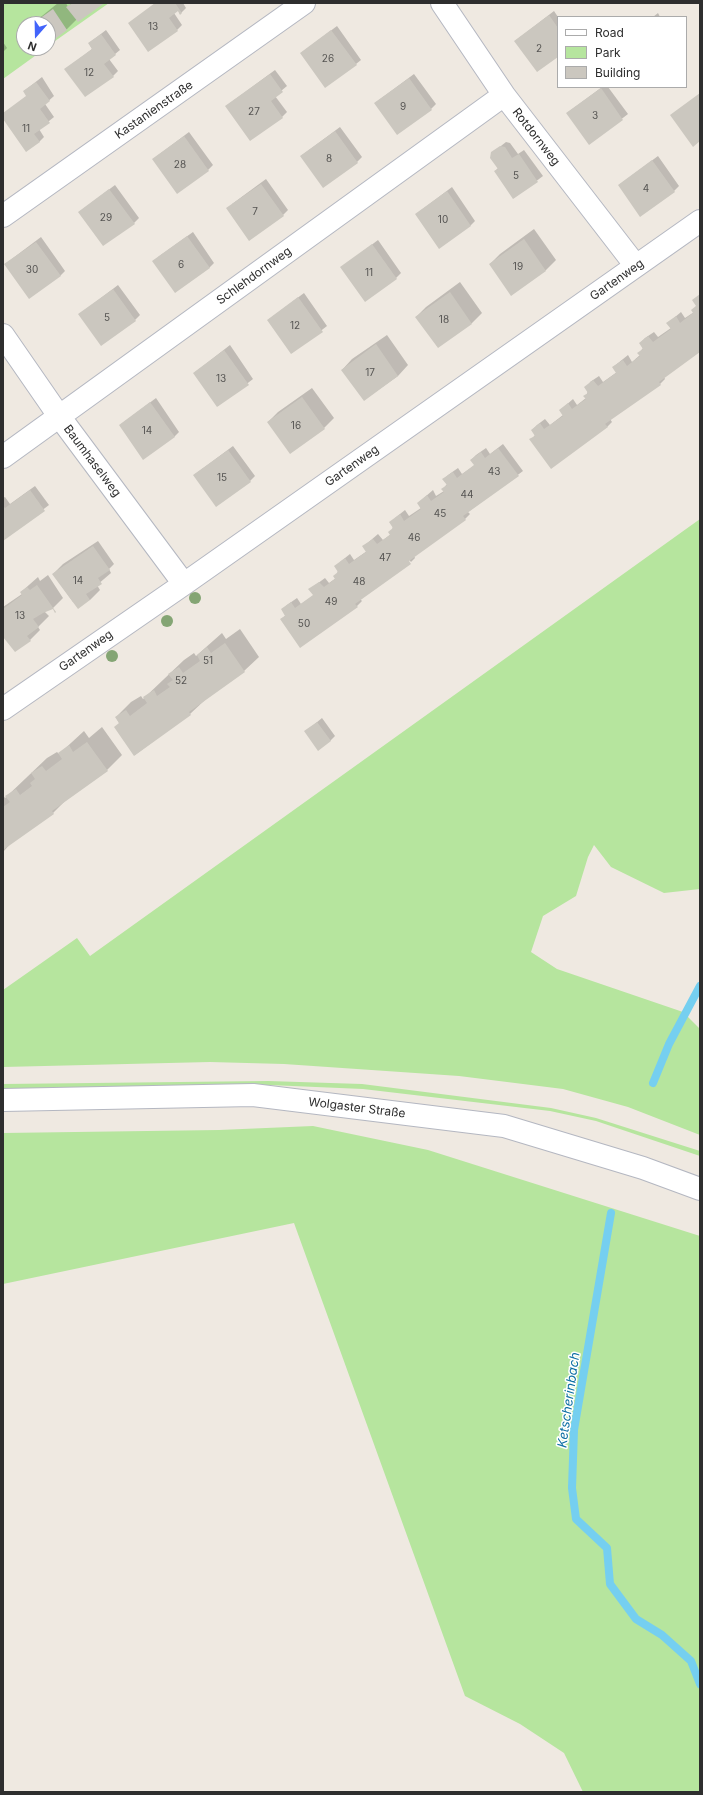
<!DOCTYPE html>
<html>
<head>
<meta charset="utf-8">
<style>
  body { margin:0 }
  #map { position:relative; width:703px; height:1795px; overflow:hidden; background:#efe9e1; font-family:Inter,sans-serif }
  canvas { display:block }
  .frame { position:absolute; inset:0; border:4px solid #2e2e2e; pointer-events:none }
  .legend { position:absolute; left:557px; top:16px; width:130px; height:72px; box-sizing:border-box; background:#fff; border:1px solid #ababab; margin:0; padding:5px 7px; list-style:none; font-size:12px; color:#2e2e2e }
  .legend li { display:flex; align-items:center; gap:8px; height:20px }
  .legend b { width:20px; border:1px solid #ababab }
  .north { position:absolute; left:16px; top:16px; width:40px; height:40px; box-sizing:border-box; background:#fff; border:1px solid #ababab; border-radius:50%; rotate:200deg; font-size:11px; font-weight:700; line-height:16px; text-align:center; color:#2e2e2e }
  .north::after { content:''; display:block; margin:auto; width:14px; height:18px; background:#4264fb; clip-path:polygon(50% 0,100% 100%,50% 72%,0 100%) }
</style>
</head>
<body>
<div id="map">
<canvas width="703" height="1795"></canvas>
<div class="frame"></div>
<ul class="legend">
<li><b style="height:5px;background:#fff"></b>Road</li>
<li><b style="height:11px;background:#b6e59e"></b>Park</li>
<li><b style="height:11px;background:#cbc7bf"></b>Building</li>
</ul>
<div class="north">N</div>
</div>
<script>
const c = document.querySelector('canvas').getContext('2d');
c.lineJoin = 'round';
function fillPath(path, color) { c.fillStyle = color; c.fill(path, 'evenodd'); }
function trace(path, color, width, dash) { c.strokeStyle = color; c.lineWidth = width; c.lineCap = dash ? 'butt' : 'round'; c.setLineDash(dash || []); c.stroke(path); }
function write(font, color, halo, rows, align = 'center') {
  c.font = font + ' Inter,sans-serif'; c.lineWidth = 3; c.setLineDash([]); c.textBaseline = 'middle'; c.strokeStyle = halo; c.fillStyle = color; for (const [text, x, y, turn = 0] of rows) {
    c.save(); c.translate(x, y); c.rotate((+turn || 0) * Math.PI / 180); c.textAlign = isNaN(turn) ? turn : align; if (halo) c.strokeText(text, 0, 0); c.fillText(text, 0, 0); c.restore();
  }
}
const green = new Path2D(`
  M 3,3 L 109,3 L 48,46 L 48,24 L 24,24 L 24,48 L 46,48 L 3,79 Z
  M 700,519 L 700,889 L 664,893 L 611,867 L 594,845 L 588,857 L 576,896 L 543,916 L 531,952 L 557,969 L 683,1012 L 700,1029 L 700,1135 L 628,1107 L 563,1089 L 459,1076 L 284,1064 L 210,1062 L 3,1067 L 3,990 L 77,938 L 90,956 Z
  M 268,1081 L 362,1084 L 551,1108 L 596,1118 L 700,1151 L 700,1156 L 596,1121 L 550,1111 L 363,1089 L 269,1085 L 3,1089 L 3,1084 Z
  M 313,1126 L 428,1150 L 700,1236 L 700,1792 L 583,1792 L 564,1753 L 520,1724 L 465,1696 L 294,1223 L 3,1284 L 3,1133 L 219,1130 Z`);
const shadow = new Path2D(`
  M 58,3 L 66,3 L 68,7 L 72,3 L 103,3 L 78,20 L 77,19 L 67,29 L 48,42 L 48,24 L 32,24 Z
  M 156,3 L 183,3 L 186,8 L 180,14 L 178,10 L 174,13 L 182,25 L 177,30 L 130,23 Z
  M 554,11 L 558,17 L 558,56 L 515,41 Z
  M 658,13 L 660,17 L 653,17 Z
  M 337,26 L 361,60 L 356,64 L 301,53 Z
  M 106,30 L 120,50 L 109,59 L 118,71 L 113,76 L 66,69 L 92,49 L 89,43 Z
  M 3,42 L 7,48 L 3,52 Z
  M 275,70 L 287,86 L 275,96 L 287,112 L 282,117 L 226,106 Z
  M 414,74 L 436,104 L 431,109 L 375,103 Z
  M 42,77 L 54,96 L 45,104 L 54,117 L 39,129 L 44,137 L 39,142 L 3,118 L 3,114 L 27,96 L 24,91 Z
  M 602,87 L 608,87 L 628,114 L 589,144 L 567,113 Z
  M 340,127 L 362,157 L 357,162 L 301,156 Z
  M 189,132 L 213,165 L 208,170 L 153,159 Z
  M 506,142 L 510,143 L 518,154 L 524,150 L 543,176 L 514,198 L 495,171 L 498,168 L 492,153 Z
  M 658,156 L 679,186 L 674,191 L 619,185 Z
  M 266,179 L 288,210 L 283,215 L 232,204 Z
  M 115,185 L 139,218 L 134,223 L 79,212 Z
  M 452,187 L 475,221 L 470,226 L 416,214 Z
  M 534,229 L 556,260 L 546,270 L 512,294 L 490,264 L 500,254 Z
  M 193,232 L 214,263 L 209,268 L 158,257 Z
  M 41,237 L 65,271 L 60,276 L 5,264 Z
  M 378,240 L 401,273 L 396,278 L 342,267 Z
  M 460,282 L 482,313 L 472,323 L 438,347 L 416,317 L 426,307 Z
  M 118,285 L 140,315 L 135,320 L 80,314 Z
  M 304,293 L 327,326 L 292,353 L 268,320 Z
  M 700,294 L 700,351 L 664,377 L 665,379 L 660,384 L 610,419 L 612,422 L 607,427 L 531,440 L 535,435 L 532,430 L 537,425 L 545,419 L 550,425 L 563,415 L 565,406 L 573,399 L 577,405 L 586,398 L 590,382 L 599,376 L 603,382 L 617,372 L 613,367 L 628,355 L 632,362 L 640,355 L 639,353 L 643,348 L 640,343 L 645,338 L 654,332 L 658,337 L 671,328 L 668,323 L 681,312 L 685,318 L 694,312 Z
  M 387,335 L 408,365 L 398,376 L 364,400 L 342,370 L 352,359 Z
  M 230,345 L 253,379 L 218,406 L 194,373 Z
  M 312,388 L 334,418 L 324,428 L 268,422 L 278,412 Z
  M 156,398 L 179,432 L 174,437 L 120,425 Z
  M 503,444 L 523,471 L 468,512 L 470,514 L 465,519 L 414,556 L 415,558 L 411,562 L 406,556 L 360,599 L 362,601 L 357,606 L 281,619 L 286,615 L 282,610 L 287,605 L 297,598 L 301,604 L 314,595 L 310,589 L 325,578 L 329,583 L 336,578 L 340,562 L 350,554 L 354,560 L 367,551 L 364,546 L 378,534 L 383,540 L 391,534 L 395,518 L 405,510 L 409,516 L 421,508 L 418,503 L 433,490 L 436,496 L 444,491 L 443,489 L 447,484 L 444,479 L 448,475 L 458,468 L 462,474 L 475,465 L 471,460 L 476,455 L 486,448 L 490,454 Z
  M 233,446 L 255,476 L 250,481 L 194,475 Z
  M 35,486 L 49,505 L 3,540 L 3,498 L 5,497 L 10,504 Z
  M 98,541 L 114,564 L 109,569 L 111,573 L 97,585 L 100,590 L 90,600 L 73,602 L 53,574 L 63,564 Z
  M 48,575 L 63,598 L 53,608 L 44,611 L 49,616 L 38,627 L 40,630 L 30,640 L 3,635 L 3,607 L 22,594 L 21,592 L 38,577 L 40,581 Z
  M 240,629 L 259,657 L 244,671 L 206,699 L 190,714 L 135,755 L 116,717 L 131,702 L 141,696 L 143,699 L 184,660 L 194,653 L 196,656 L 222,633 L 226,639 Z
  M 322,718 L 335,736 L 330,741 L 305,732 Z
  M 102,727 L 122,755 L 107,770 L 68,798 L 53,813 L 13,841 L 3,852 L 3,795 L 5,798 L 47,758 L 57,752 L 59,754 L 84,731 L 89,738 Z`);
const stream = new Path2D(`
  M 653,1083 L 669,1044 L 700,986
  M 611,1213 L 574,1430 L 572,1488 L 576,1519 L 607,1548 L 610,1584 L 636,1619 L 662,1635 L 691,1661 L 700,1684`);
const building = new Path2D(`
  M 73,3 L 102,3 L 103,4 L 78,22 L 66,7 Z
  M 155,3 L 175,3 L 182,13 L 180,15 L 178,11 L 169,18 L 178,31 L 148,52 L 128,23 Z
  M 53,9 L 67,30 L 48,44 L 48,24 L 32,24 Z
  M 549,15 L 558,28 L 558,57 L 537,72 L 514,41 Z
  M 331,30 L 357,65 L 325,88 L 300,53 Z
  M 101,34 L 116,55 L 104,64 L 114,77 L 85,97 L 64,69 L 92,49 L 88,43 Z
  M 270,74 L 283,92 L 271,101 L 283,118 L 250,141 L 225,106 Z
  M 409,78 L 432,110 L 397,135 L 374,103 Z
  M 36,82 L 50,101 L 40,109 L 50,123 L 34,134 L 40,142 L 26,152 L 3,119 L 3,113 L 26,96 L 23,91 Z
  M 601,88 L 623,120 L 589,145 L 566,113 Z
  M 700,93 L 700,141 L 693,147 L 670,115 Z
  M 335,131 L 358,163 L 323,188 L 300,156 Z
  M 184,136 L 209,171 L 177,194 L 152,159 Z
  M 500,146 L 505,147 L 512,158 L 519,154 L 538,182 L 513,199 L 494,171 L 498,169 L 490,158 L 491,152 Z
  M 652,160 L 675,192 L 640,217 L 618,185 Z
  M 261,184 L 284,216 L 249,241 L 226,208 Z
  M 109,189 L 135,224 L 103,246 L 78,212 Z
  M 447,191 L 471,226 L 439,249 L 415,214 Z
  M 187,236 L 210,268 L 175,293 L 152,261 Z
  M 524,239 L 546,271 L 511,296 L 489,264 Z
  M 36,242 L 61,276 L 29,299 L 4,264 Z
  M 372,244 L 397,279 L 365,302 L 340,267 Z
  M 113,289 L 136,321 L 101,346 L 78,314 Z
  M 450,292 L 472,324 L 438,348 L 415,317 Z
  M 700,294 L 700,352 L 659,382 L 661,385 L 605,424 L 608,427 L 551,469 L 529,439 L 535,436 L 531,430 L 540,423 L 544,429 L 563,416 L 559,410 L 568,403 L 572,409 L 586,399 L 583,396 L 588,393 L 584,387 L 593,380 L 598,386 L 616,373 L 612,367 L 623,360 L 627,366 L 640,356 L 637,353 L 643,349 L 639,343 L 648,336 L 653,342 L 671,329 L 666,323 L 676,316 L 680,323 L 693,313 L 691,310 L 696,306 L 692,300 Z
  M 298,297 L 323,332 L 291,354 L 267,320 Z
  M 376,344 L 398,376 L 364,401 L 341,370 Z
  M 224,350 L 249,385 L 217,407 L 193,373 Z
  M 302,397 L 325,429 L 290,454 L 267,422 Z
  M 150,402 L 175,437 L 143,460 L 119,425 Z
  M 498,448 L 519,476 L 463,516 L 466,520 L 409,561 L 411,564 L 355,604 L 358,607 L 300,648 L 280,619 L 285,616 L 281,609 L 291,602 L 295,608 L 313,595 L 308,589 L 319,582 L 324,587 L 335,579 L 333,576 L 338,572 L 334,566 L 345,558 L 349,564 L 366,552 L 362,546 L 373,539 L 377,544 L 390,535 L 388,532 L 393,528 L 389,522 L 400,514 L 404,521 L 421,509 L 417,503 L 427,495 L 431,501 L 444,492 L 441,489 L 447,485 L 442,479 L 453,472 L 457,478 L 474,465 L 470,460 L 481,452 L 485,458 Z
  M 228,450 L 251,482 L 216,507 L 193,475 Z
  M 30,490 L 45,511 L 3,541 L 3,506 L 5,508 Z
  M 93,546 L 110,570 L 98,578 L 102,584 L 86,594 L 90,600 L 78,609 L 52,574 Z
  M 37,585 L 56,612 L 55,613 L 53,609 L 43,613 L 33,619 L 39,627 L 27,636 L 31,641 L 15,652 L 3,637 L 3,609 L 22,595 L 20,592 L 27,587 L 30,590 Z
  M 225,643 L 245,672 L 189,712 L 191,715 L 134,756 L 114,727 L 119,723 L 115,717 L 126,710 L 130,716 L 147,703 L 143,697 L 154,690 L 157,696 L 170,687 L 167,684 L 173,680 L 168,674 L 179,667 L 183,673 L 200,661 L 197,655 L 207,647 L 211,653 Z
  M 317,722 L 331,741 L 318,751 L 304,731 Z
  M 87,742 L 108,771 L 52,811 L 54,814 L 3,850 L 3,807 L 10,802 L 5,796 L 16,789 L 20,795 L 32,786 L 30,783 L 35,779 L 31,773 L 42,766 L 46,771 L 62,759 L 58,753 L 69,745 L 73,752 Z`);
const street = new Path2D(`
  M 442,3 L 504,95 L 636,266
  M 3,216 L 304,3
  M 3,335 L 59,416 L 184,584
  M 3,457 L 504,95
  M 3,709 L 184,584 L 700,221`);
const secondary = new Path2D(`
  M 3,1100 L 253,1095 L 504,1126 L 643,1168 L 700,1189`);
const trees = [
  [195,598],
  [167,621],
  [112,656]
];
const numberNames = [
  ["13",153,27],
  ["2",539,49],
  ["26",328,59],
  ["12",89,73],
  ["9",403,107],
  ["27",254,112],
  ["3",595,116],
  ["11",26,129],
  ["8",329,159],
  ["28",180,165],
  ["5",516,176],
  ["4",646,189],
  ["7",255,212],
  ["29",106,218],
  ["10",443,220],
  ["6",181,265],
  ["19",518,267],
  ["30",32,270],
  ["11",369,273],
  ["5",107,318],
  ["18",444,320],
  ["12",295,326],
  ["17",370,373],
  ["13",221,379],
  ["16",296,426],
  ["14",147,431],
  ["43",494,472],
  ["15",222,478],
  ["44",467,495],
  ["45",440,514],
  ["46",414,538],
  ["47",385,558],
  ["14",78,581],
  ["48",359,582],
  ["49",331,602],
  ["13",20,616],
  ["50",304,624],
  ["51",208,661],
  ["52",181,681]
];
const streetNames = [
  ["Kastanienstraße",154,110,-35],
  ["Rotdornweg",536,137,52],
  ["Schlehdornweg",254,276,-36],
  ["Gartenweg",617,280,-35],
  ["Baumhaselweg",92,461,53],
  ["Gartenweg",352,466,-35],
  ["Gartenweg",86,651,-35],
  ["Wolgaster Straße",357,1108,7]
];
const waterNames = [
  ["Ketscherinbach",569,1400,-82]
];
fillPath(green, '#b6e59e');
fillPath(shadow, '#0003');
trace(stream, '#75cff0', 8);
fillPath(building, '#cbc7bf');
trace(street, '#b4b7c1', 24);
trace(secondary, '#b4b7c1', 24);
trace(street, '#fff', 22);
trace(secondary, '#fff', 22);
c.fillStyle = '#84a574';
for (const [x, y] of trees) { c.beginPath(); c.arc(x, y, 6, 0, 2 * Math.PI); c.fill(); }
write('10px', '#555452', null, numberNames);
write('12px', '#2e2e2e', '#fff', streetNames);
write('italic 13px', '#0d6fa3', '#fff', waterNames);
</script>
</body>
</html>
